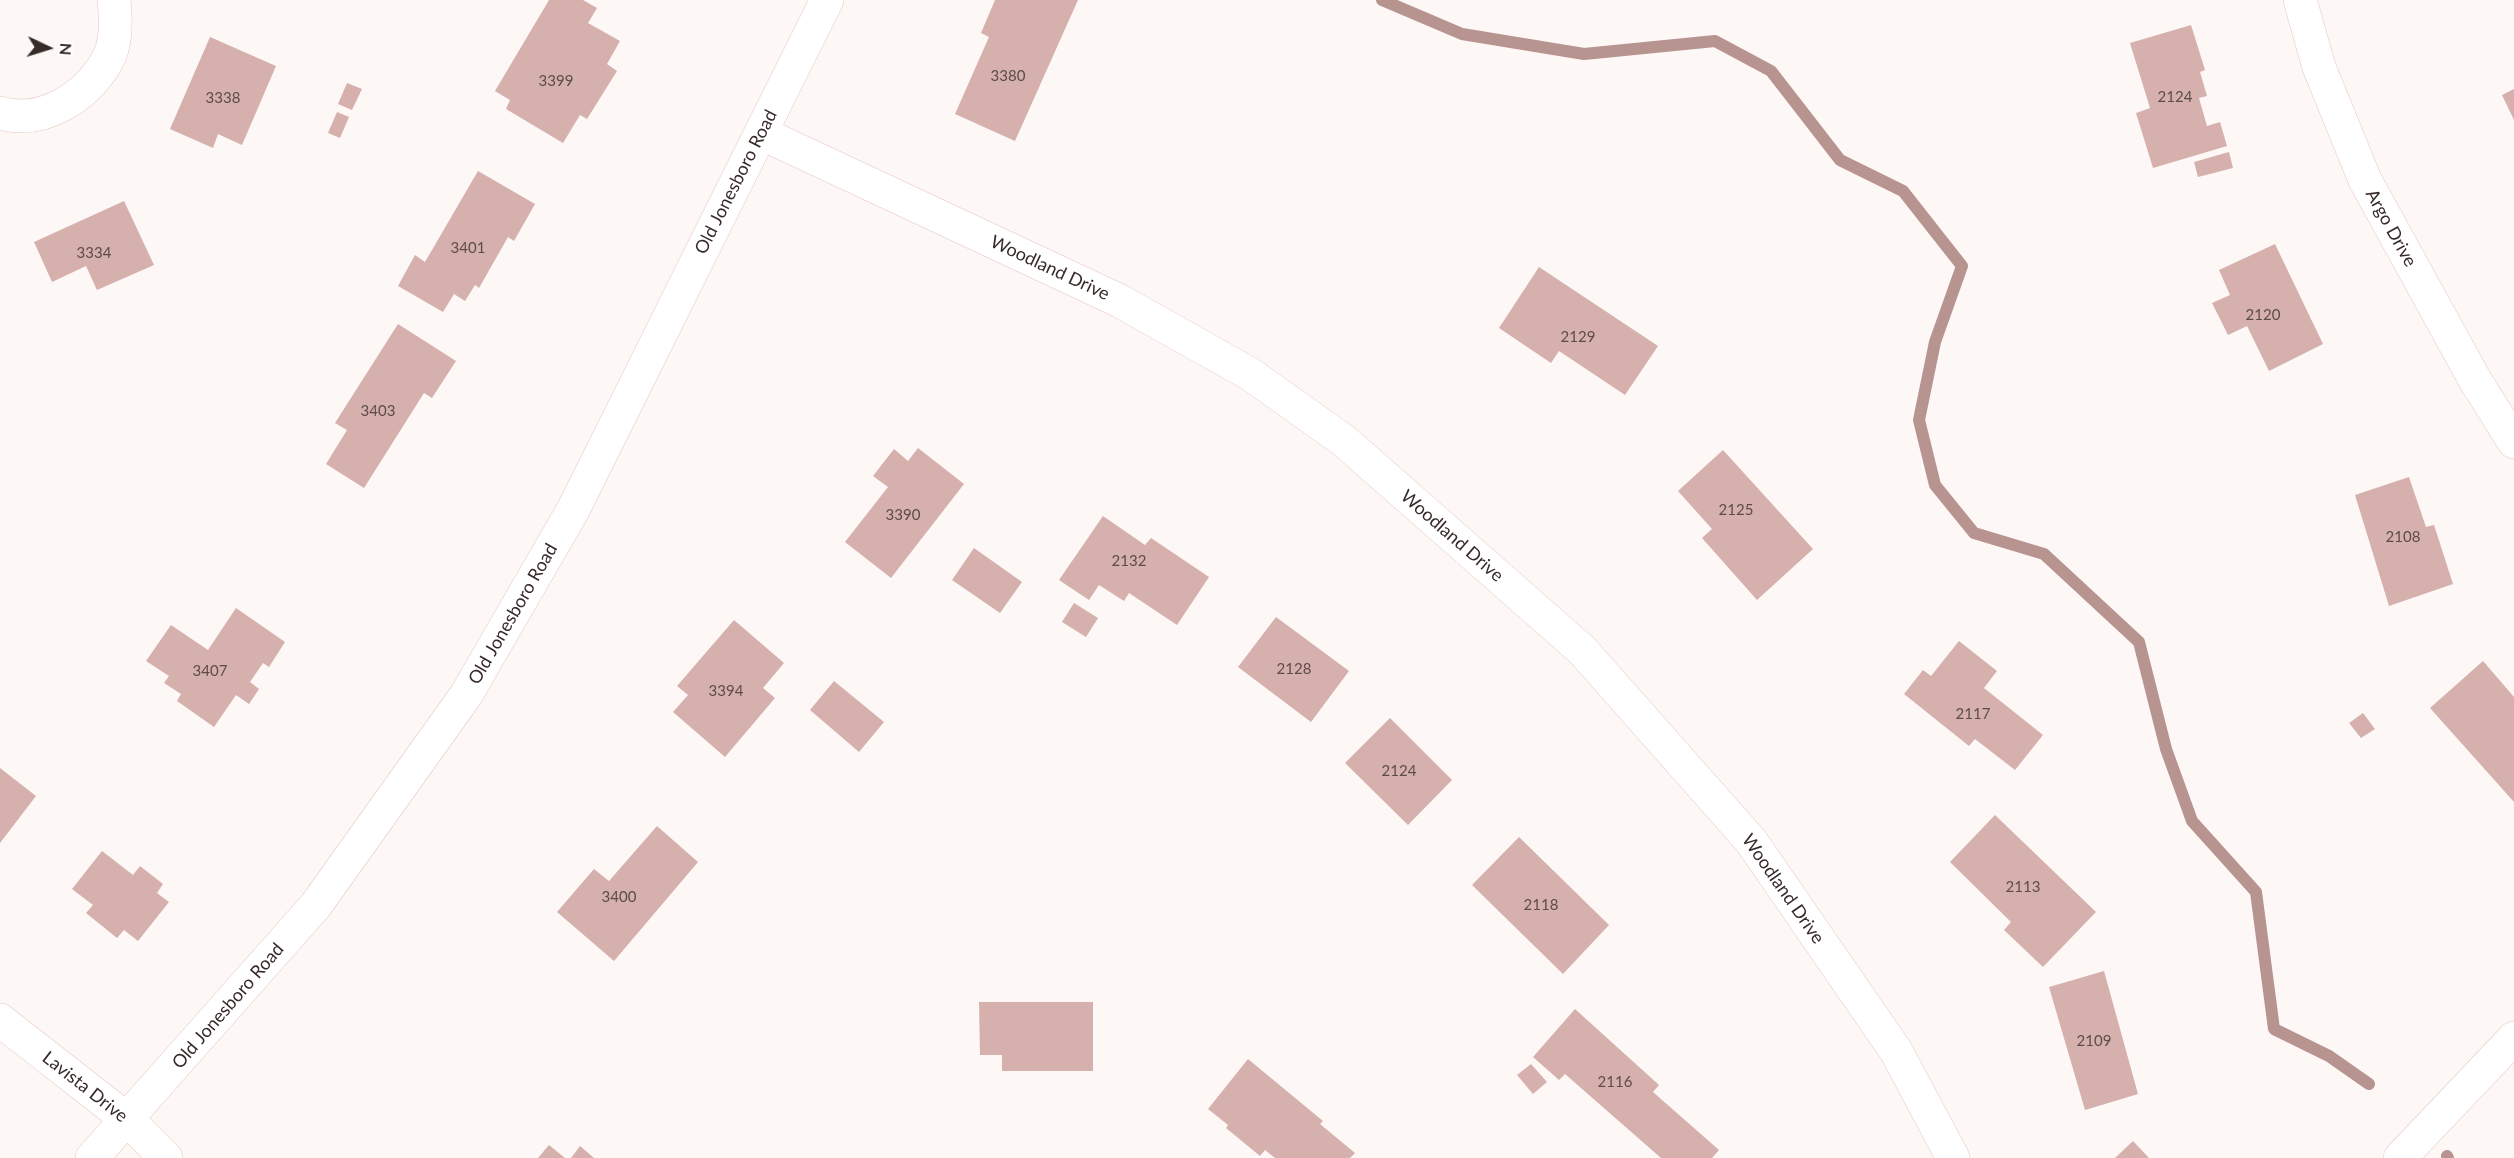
<!DOCTYPE html>
<html>
<head>
<meta charset="utf-8">
<style>
  body { margin:0 }
  #map { position:relative; width:2514px; height:1158px; overflow:hidden; background:#fdf7f6; font-family:Lato,sans-serif }
  canvas { display:block }
  .north { position:absolute; left:18px; top:18px; width:60px; height:60px; -webkit-text-stroke:4px #fff; paint-order:stroke; rotate:94deg; font-size:16px; font-weight:700; line-height:24px; text-align:center; color:#372b2a }
  .north::after { content:''; display:block; margin:auto; width:21px; height:27px; background:#372b2a; clip-path:polygon(50% 0,100% 100%,50% 72%,0 100%) }
</style>
</head>
<body>
<div id="map">
<canvas width="2514" height="1158"></canvas>
<div class="north">N</div>
</div>
<script>
const c = document.querySelector('canvas').getContext('2d');
c.lineJoin = 'round';
function trace(path, color, width, dash) { c.strokeStyle = color; c.lineWidth = width; c.lineCap = dash ? 'butt' : 'round'; c.setLineDash(dash || []); c.stroke(path); }
function fillPath(path, color) { c.fillStyle = color; c.fill(path, 'evenodd'); }
function write(font, color, halo, rows, align = 'center') {
  c.font = font + ' Lato,sans-serif'; c.lineWidth = 5; c.setLineDash([]); c.textBaseline = 'middle'; c.strokeStyle = halo; c.fillStyle = color; for (const [text, x, y, turn = 0] of rows) {
    c.save(); c.translate(x, y); c.rotate((+turn || 0) * Math.PI / 180); c.textAlign = isNaN(turn) ? turn : align; if (halo) c.strokeText(text, 0, 0); c.fillText(text, 0, 0); c.restore();
  }
}
const stream = new Path2D(`
  M 1382,0 L 1462,34 L 1584,54 L 1715,41 L 1771,71 L 1840,160 L 1903,191 L 1962,266 L 1935,342 L 1919,420 L 1935,485 L 1974,533 L 2044,554 L 2139,642 L 2166,749 L 2192,821 L 2256,892 L 2274,1029 L 2329,1056 L 2369,1084
  M 2447,1156 L 2448,1158`);
const building = new Path2D(`
  M 549,0 L 583,0 L 597,8 L 588,23 L 620,41 L 607,64 L 617,71 L 587,119 L 580,115 L 563,143 L 506,109 L 510,100 L 495,91 Z
  M 995,0 L 1078,0 L 1015,141 L 955,114 L 989,37 L 981,33 Z
  M 2191,25 L 2205,70 L 2200,72 L 2207,96 L 2199,98 L 2207,126 L 2220,122 L 2227,146 L 2153,168 L 2136,113 L 2150,108 L 2130,43 Z
  M 210,37 L 276,66 L 242,145 L 218,134 L 213,148 L 170,129 Z
  M 347,83 L 362,89 L 352,110 L 338,104 Z
  M 2514,89 L 2514,120 L 2502,95 Z
  M 337,112 L 349,117 L 340,138 L 328,133 Z
  M 2229,152 L 2233,168 L 2198,177 L 2194,162 Z
  M 478,171 L 535,204 L 514,241 L 508,237 L 479,288 L 475,285 L 465,301 L 454,294 L 443,312 L 398,286 L 415,255 L 425,262 Z
  M 124,201 L 154,265 L 97,290 L 86,266 L 52,282 L 34,242 Z
  M 2275,244 L 2323,344 L 2269,371 L 2247,326 L 2228,335 L 2212,303 L 2230,295 L 2219,270 Z
  M 1539,267 L 1658,346 L 1625,395 L 1559,351 L 1551,363 L 1499,328 Z
  M 398,324 L 456,361 L 432,398 L 424,393 L 364,488 L 326,464 L 347,430 L 335,423 Z
  M 918,448 L 964,484 L 891,578 L 845,542 L 888,487 L 873,476 L 894,449 L 908,461 Z
  M 1723,450 L 1813,549 L 1757,600 L 1702,538 L 1712,529 L 1678,491 Z
  M 2409,477 L 2426,527 L 2434,525 L 2453,584 L 2389,606 L 2355,495 Z
  M 1103,516 L 1145,545 L 1151,538 L 1209,577 L 1177,625 L 1129,593 L 1124,601 L 1099,585 L 1089,600 L 1059,580 Z
  M 974,548 L 1022,582 L 1000,613 L 952,580 Z
  M 1074,603 L 1098,618 L 1086,637 L 1062,622 Z
  M 236,608 L 285,642 L 269,667 L 263,663 L 250,682 L 259,689 L 249,704 L 236,695 L 214,727 L 177,701 L 181,694 L 164,683 L 169,676 L 146,661 L 171,625 L 208,650 Z
  M 1276,617 L 1349,671 L 1311,722 L 1238,667 Z
  M 734,620 L 784,663 L 763,688 L 775,698 L 725,757 L 673,712 L 688,695 L 677,686 Z
  M 1959,641 L 1997,671 L 1984,688 L 2043,735 L 2015,770 L 1975,739 L 1969,746 L 1904,694 L 1923,670 L 1931,676 Z
  M 2483,661 L 2514,697 L 2514,802 L 2430,708 Z
  M 834,681 L 884,722 L 859,752 L 810,710 Z
  M 2363,713 L 2375,729 L 2361,738 L 2349,723 Z
  M 1390,718 L 1452,780 L 1408,825 L 1345,763 Z
  M 0,768 L 36,796 L 0,843 Z
  M 1995,815 L 2096,912 L 2043,967 L 2004,930 L 2011,922 L 1950,862 Z
  M 657,826 L 698,862 L 614,961 L 557,912 L 594,869 L 609,881 Z
  M 1519,837 L 1609,925 L 1563,974 L 1472,885 Z
  M 102,851 L 133,875 L 140,866 L 163,884 L 157,893 L 169,902 L 138,941 L 124,930 L 117,938 L 86,913 L 93,905 L 72,889 Z
  M 2104,971 L 2138,1094 L 2085,1110 L 2049,987 Z
  M 979,1002 L 1093,1002 L 1093,1071 L 1002,1071 L 1002,1055 L 980,1055 Z
  M 1575,1009 L 1659,1085 L 1653,1092 L 1719,1150 L 1712,1158 L 1661,1158 L 1565,1074 L 1559,1080 L 1533,1057 Z
  M 1248,1059 L 1323,1121 L 1320,1124 L 1355,1153 L 1350,1158 L 1275,1158 L 1265,1150 L 1260,1156 L 1226,1128 L 1228,1125 L 1208,1109 Z
  M 1531,1064 L 1547,1082 L 1533,1094 L 1517,1075 Z
  M 2133,1141 L 2149,1158 L 2115,1158 Z
  M 549,1145 L 565,1158 L 538,1158 Z
  M 580,1146 L 594,1158 L 571,1158 Z`);
const street = new Path2D(`
  M 2300,0 L 2319,67 L 2365,180 L 2475,380 L 2514,442
  M 0,113 C 45,126 91,94 110,55 C 117,38 116,18 114,0
  M 761,133 L 1120,301 L 1250,374 L 1343,440 L 1582,650 L 1751,841 L 1896,1051 L 1953,1158
  M 0,1020 L 128,1120 L 166,1158
  M 92,1158 L 316,905 L 466,695 L 573,510 L 827,0
  M 2400,1158 L 2514,1038`);
const numberNames = [
  ["3380",1008,76],
  ["3399",556,81],
  ["2124",2175,97],
  ["3338",223,98],
  ["3401",468,248],
  ["3334",94,253],
  ["2120",2263,315],
  ["2129",1578,337],
  ["3403",378,411],
  ["2125",1736,510],
  ["3390",903,515],
  ["2108",2403,537],
  ["2132",1129,561],
  ["2128",1294,669],
  ["3407",210,671],
  ["3394",726,691],
  ["2117",1973,714],
  ["2124",1399,771],
  ["2113",2023,887],
  ["3400",619,897],
  ["2118",1541,905],
  ["2109",2094,1041],
  ["2116",1615,1082]
];
const streetNames = [
  ["Old Jonesboro Road",736,182,-63],
  ["Argo Drive",2391,228,61],
  ["Woodland Drive",1050,268,25],
  ["Woodland Drive",1452,536,41],
  ["Old Jonesboro Road",513,614,-60],
  ["Woodland Drive",1783,889,55],
  ["Old Jonesboro Road",228,1006,-49],
  ["Lavista Drive",85,1087,38]
];
trace(stream, '#b89491', 12);
fillPath(building, '#d5b0ad');
trace(street, '#e6c6c4', 34);
trace(street, '#fff', 33);
write('15px', '#5e4c4b', null, numberNames);
write('18px', '#372b2a', '#fff', streetNames);
</script>
</body>
</html>
